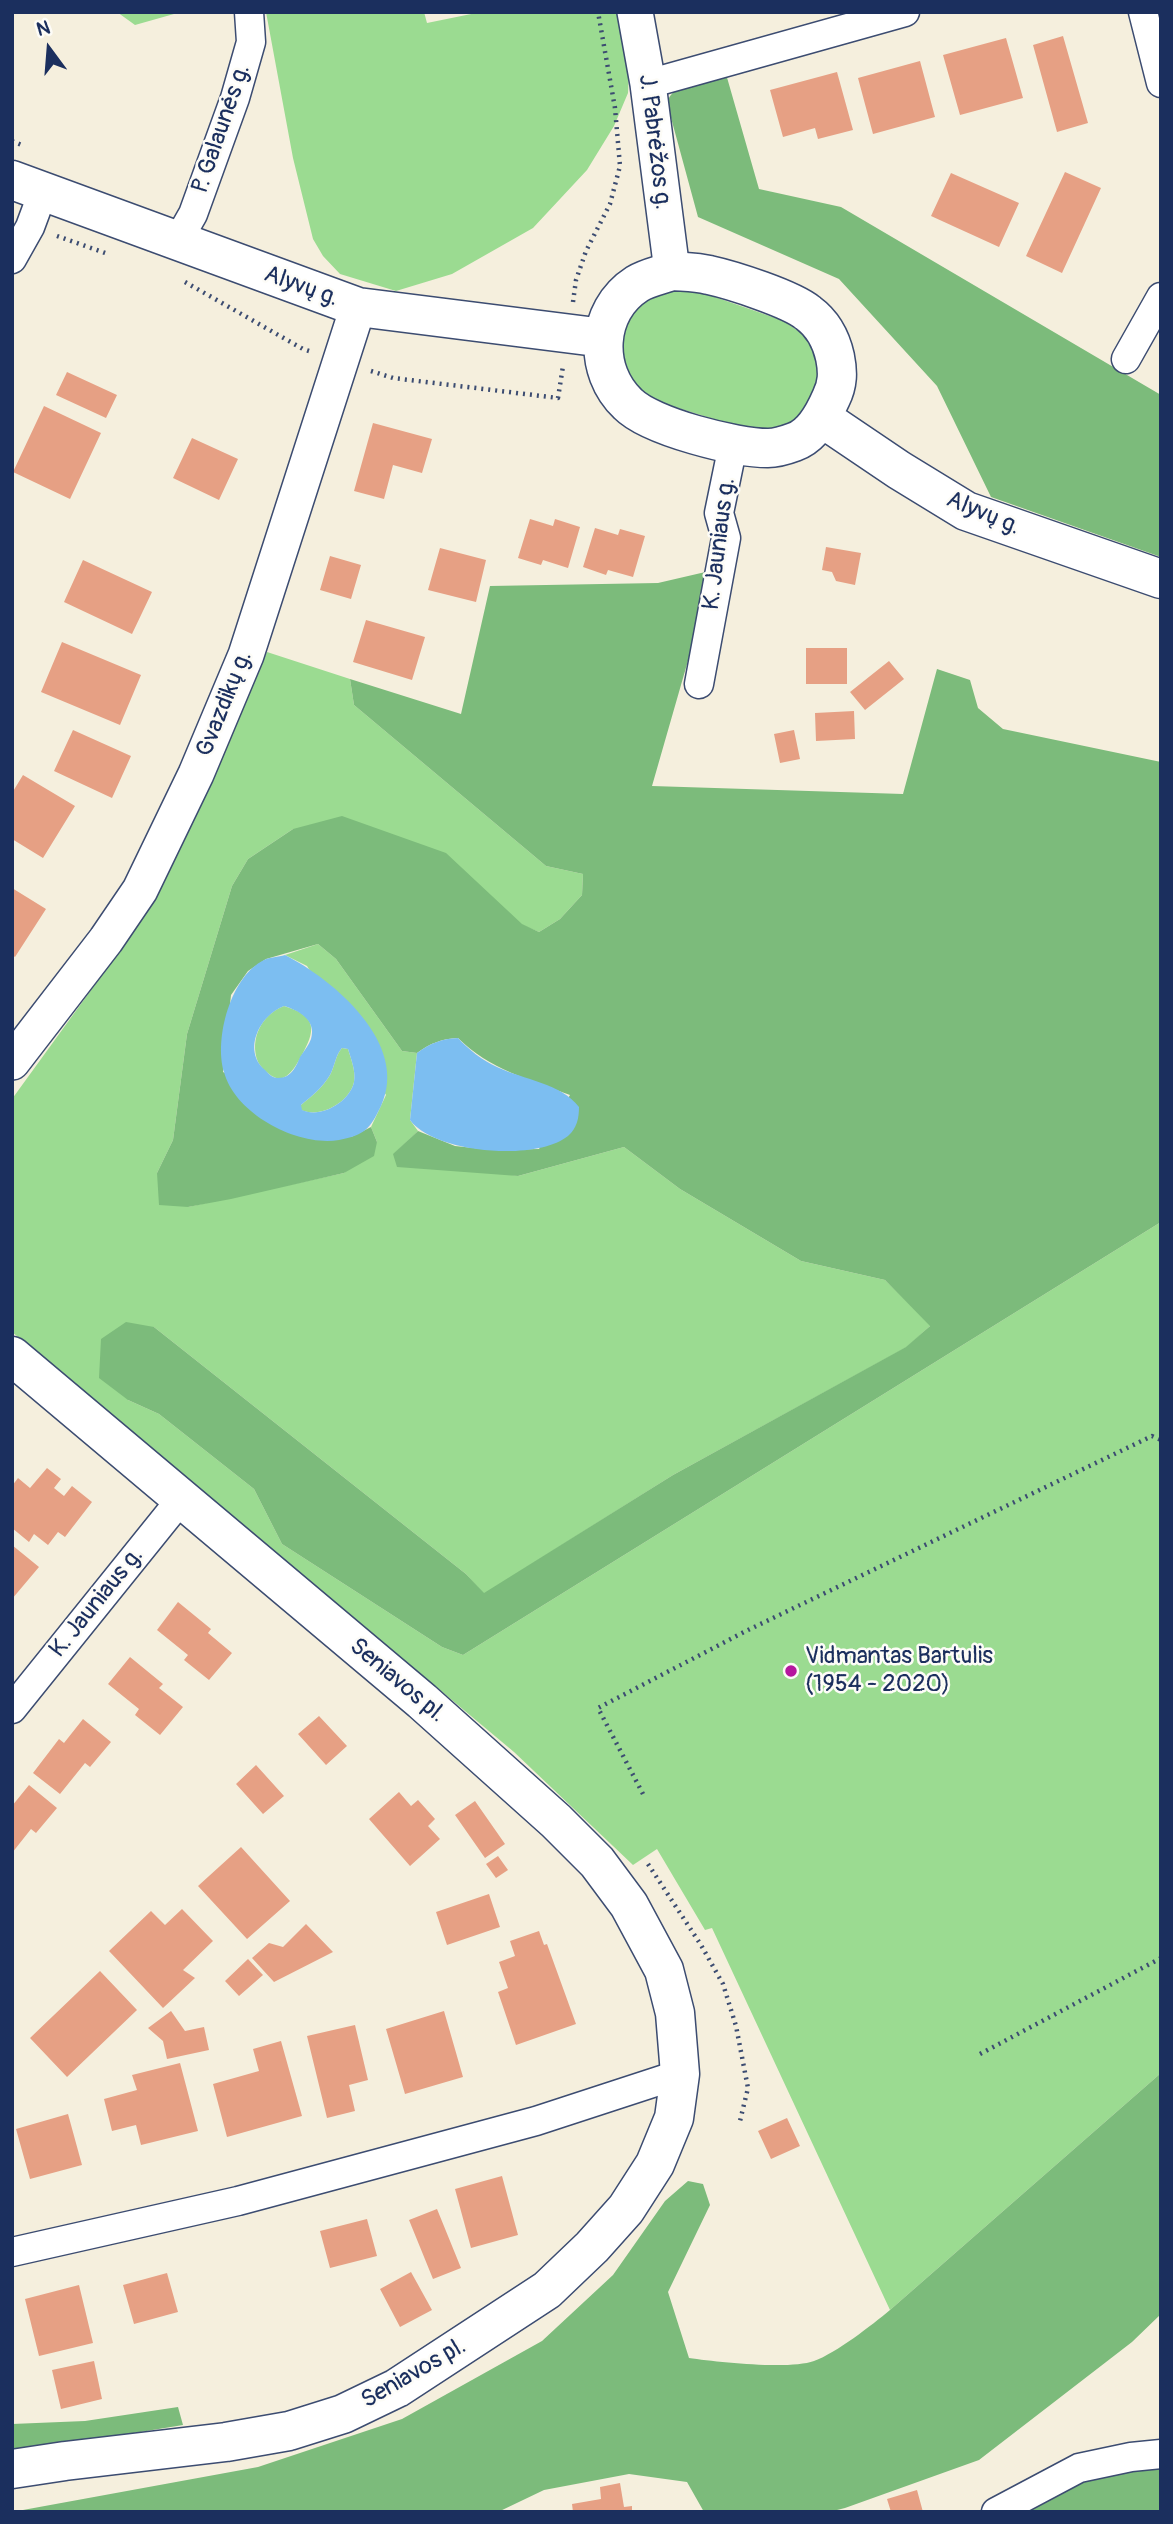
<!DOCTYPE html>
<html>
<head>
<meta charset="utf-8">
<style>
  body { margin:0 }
  #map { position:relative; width:1173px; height:2524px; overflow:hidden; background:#f5efdd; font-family:Pangolin,sans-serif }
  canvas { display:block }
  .frame { position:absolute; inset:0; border:14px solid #1b2f5e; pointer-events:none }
  .north { position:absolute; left:14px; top:14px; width:70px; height:70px; -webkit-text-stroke:5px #fdfcf7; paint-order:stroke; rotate:344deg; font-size:19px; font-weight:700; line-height:28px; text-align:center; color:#1b2f5e }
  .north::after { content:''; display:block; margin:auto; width:24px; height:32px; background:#1b2f5e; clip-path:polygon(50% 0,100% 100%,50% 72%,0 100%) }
</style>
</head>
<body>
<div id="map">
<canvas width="1173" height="2524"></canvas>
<div class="frame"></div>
<div class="north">N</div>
</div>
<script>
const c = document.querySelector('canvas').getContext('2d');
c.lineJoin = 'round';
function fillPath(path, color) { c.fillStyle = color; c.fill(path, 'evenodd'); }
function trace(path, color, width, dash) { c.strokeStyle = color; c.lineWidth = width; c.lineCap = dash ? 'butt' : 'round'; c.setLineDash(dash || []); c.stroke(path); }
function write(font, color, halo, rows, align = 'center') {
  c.font = font + ' Pangolin,sans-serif'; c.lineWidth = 5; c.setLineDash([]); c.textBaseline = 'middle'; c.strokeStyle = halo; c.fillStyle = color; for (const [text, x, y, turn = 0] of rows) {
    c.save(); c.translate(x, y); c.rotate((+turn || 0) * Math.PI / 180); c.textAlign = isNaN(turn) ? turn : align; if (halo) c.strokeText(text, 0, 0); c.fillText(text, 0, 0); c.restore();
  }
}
const green = new Path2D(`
  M 117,12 L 181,12 L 135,25 Z
  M 266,12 L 424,12 L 427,23 L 481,12 L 618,12 L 629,68 L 628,93 L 614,126 L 587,170 L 533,228 L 452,274 L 396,291 L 340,274 L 323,256 L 313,239 L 293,158 Z
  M 672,288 L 689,288 L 784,321 L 804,335 L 815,352 L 820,372 L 812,403 L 790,425 L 774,430 L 755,432 L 659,402 C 649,397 638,391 632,382 C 617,359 618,325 638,306 C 648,297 659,292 672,288 Z
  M 267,652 L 350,679 L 354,705 L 546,866 L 583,874 L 582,895 L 560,919 L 539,932 L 293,829 L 248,859 L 232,886 L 187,1034 L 173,1140 L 157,1173 L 188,1207 L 344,1173 L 377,1142 L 371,1127 L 386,1095 L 307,966 L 285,955 L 318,944 L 336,959 L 402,1051 L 417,1053 L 410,1120 L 418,1131 L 394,1154 L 518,1176 L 624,1147 L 680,1189 L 801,1261 L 885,1280 L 931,1325 L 907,1347 L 673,1475 L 484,1594 L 466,1574 L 154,1327 L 128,1400 L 159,1414 L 254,1489 L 282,1544 L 442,1647 L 463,1655 L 1161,1222 L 1161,2073 L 890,2310 L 712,1928 L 705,1930 L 657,1849 L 633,1865 L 514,1752 L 12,1332 L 12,1099 L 120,950 L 185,838 L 248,691 Z
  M 284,1006 C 313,1015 318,1026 303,1053 C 296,1065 286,1088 269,1074 C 264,1070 261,1067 258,1062 C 249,1039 262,1014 284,1006 Z
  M 342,1048 L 348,1049 C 351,1059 356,1071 354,1082 C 350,1102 320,1119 301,1110 L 301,1105 C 312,1096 323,1087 330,1075 C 335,1066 335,1056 342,1048 Z`);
const forest = new Path2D(`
  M 726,74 L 759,189 L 841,207 L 1161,395 L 1161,557 L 991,497 L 937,386 L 839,279 L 698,217 L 667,103 C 672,82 708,79 726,74 Z
  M 714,570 L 652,786 L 903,794 L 937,669 L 970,680 L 978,708 L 1003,729 L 1161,762 L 1161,1222 L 463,1655 L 442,1647 L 282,1544 L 254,1489 L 159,1414 L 128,1400 L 99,1378 L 101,1339 L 126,1322 L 154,1327 L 466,1574 L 484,1593 L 673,1475 L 906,1347 L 930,1326 L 885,1280 L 801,1261 L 680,1189 L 624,1147 L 518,1176 L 397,1167 L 393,1154 L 418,1131 L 455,1146 L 492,1150 L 539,1149 L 570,1095 C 530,1080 489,1069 458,1038 C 441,1039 431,1043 417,1053 L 402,1051 L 336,959 L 318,944 L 266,959 L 248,971 L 231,995 L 223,1072 L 351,1137 L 371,1127 L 377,1142 L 374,1156 L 344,1173 L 231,1199 L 188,1207 L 159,1205 L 157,1173 L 173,1140 L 187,1034 L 232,886 L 248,859 L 293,829 L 342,816 L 446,853 L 522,924 L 539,932 L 560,919 L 582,895 L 583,874 L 546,866 L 354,705 L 350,679 L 461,714 L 490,586 L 658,583 Z
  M 1161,2073 L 1161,2314 L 1132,2342 L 979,2460 L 845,2508 L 829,2512 L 704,2512 L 687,2482 L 629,2474 L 544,2490 L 498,2512 L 12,2512 L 258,2467 L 402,2419 L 542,2341 L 613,2275 L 665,2201 L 688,2181 L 703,2184 L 710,2205 L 668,2292 L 689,2358 C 717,2362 789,2370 814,2361 C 836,2353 872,2325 890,2310 Z
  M 178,2407 L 183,2425 L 12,2453 L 12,2424 L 85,2421 Z
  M 1161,2463 L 1161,2512 L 1007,2512 L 1088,2474 Z`);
const water = new Path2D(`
  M 285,955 C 334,980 410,1044 381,1106 C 370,1129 365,1135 339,1140 C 298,1147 235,1114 224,1072 C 214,1038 231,976 264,960 C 270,957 278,957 285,955 ZM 284,1006 C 298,1010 317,1020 311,1039 C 309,1045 304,1051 300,1057 C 296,1067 291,1078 278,1078 C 272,1078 269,1074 265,1070 C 242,1050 260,1015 284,1006 ZM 342,1048 L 348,1049 C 351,1059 356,1071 354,1082 C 350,1102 320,1119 302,1110 L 301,1105 C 312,1096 323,1087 330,1075 C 335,1066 335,1056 342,1048 Z
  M 458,1038 C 469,1050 482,1060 497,1067 C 524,1080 561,1083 579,1107 C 579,1118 577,1128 568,1136 C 536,1162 434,1153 410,1120 L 417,1053 C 431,1043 441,1039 458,1038 Z`);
const building = new Path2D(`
  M 1063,36 L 1088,123 L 1057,132 L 1033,45 Z
  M 1006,38 L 1023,98 L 960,115 L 943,55 Z
  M 920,61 L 935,117 L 873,134 L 858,78 Z
  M 837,72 L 853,130 L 818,139 L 815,128 L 783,137 L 770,90 Z
  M 1065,172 L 1101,188 L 1062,273 L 1026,256 Z
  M 951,173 L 1019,203 L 999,247 L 931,216 Z
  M 67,372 L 117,395 L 106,418 L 56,395 Z
  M 44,406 L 101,433 L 70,499 L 13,472 Z
  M 373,423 L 432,439 L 422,473 L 393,465 L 384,499 L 354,491 Z
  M 192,438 L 238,459 L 219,500 L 173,478 Z
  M 530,519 L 553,526 L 555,519 L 580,527 L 568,568 L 543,560 L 541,565 L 518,558 Z
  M 595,528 L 618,535 L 620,529 L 645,536 L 633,577 L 608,570 L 606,575 L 583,567 Z
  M 826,547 L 861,553 L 855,585 L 836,581 L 832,572 L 822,570 Z
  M 440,548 L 486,560 L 476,602 L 428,590 Z
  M 330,556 L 361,565 L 351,599 L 320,590 Z
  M 83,560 L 152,592 L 132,634 L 64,602 Z
  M 366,620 L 425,637 L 412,680 L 353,662 Z
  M 62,642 L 141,675 L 120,725 L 41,692 Z
  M 806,648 L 847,648 L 847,684 L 806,684 Z
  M 889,661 L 904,679 L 865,710 L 850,692 Z
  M 854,711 L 855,739 L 816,741 L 815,713 Z
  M 73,730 L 131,756 L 112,798 L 54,771 Z
  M 794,730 L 800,759 L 780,763 L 774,734 Z
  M 23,775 L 75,806 L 43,858 L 12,839 L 12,793 Z
  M 12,888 L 46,909 L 15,957 L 12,955 Z
  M 47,1468 L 61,1479 L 54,1488 L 64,1496 L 72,1486 L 92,1502 L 65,1537 L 58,1532 L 48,1545 L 34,1534 L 29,1542 L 12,1528 L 12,1486 L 18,1478 L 30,1488 Z
  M 12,1545 L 39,1567 L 12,1599 Z
  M 178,1602 L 211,1629 L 208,1633 L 232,1653 L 209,1680 L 184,1660 L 188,1655 L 157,1630 Z
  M 130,1657 L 163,1684 L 159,1688 L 183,1707 L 160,1735 L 135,1715 L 139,1709 L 108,1684 Z
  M 319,1716 L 347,1746 L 326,1765 L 298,1734 Z
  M 83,1719 L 111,1742 L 90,1767 L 85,1763 L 60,1794 L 33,1773 L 59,1739 L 64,1743 Z
  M 256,1765 L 284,1796 L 263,1814 L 236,1784 Z
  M 29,1785 L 57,1808 L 36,1833 L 31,1829 L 12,1853 L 12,1806 Z
  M 399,1792 L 411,1806 L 418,1800 L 435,1819 L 428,1826 L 440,1839 L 410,1866 L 369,1819 Z
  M 475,1801 L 505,1844 L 485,1858 L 455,1815 Z
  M 241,1847 L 290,1901 L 247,1939 L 198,1886 Z
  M 498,1856 L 508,1870 L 496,1878 L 486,1864 Z
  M 489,1894 L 500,1927 L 447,1945 L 436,1912 Z
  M 182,1909 L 213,1941 L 183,1970 L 195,1978 L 163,2008 L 109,1951 L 151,1911 L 165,1925 Z
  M 306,1924 L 333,1952 L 274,1982 L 252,1958 L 269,1943 L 283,1947 Z
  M 539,1931 L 544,1945 L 547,1944 L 576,2024 L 516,2045 L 498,1992 L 508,1988 L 499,1962 L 515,1956 L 510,1941 Z
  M 248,1959 L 263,1975 L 239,1996 L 225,1981 Z
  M 100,1971 L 137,2010 L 67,2077 L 30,2038 Z
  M 171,2011 L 185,2031 L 204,2027 L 209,2050 L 167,2059 L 163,2041 L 148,2028 Z
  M 444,2011 L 463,2077 L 405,2094 L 386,2029 Z
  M 355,2025 L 368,2080 L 349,2085 L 355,2111 L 327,2118 L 307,2036 Z
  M 281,2041 L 302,2116 L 227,2137 L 213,2084 L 259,2071 L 253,2049 Z
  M 180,2063 L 198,2131 L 141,2145 L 136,2125 L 112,2131 L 104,2099 L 137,2090 L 132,2075 Z
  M 68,2114 L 82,2165 L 30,2179 L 16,2129 Z
  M 787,2118 L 800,2146 L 771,2159 L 758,2131 Z
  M 502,2176 L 518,2235 L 471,2248 L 455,2189 Z
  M 437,2209 L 461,2268 L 433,2279 L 409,2220 Z
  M 367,2219 L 377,2256 L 330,2268 L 320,2231 Z
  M 411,2272 L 432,2310 L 400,2327 L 380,2289 Z
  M 167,2273 L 178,2312 L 134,2324 L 123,2285 Z
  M 79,2285 L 93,2343 L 39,2356 L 25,2299 Z
  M 94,2361 L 102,2399 L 61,2409 L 52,2370 Z
  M 620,2483 L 624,2507 L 632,2506 L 632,2512 L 573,2512 L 572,2504 L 601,2499 L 600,2487 Z
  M 917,2490 L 923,2512 L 891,2512 L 887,2499 Z`);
const path = new Path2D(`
  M 12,141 L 24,146
  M 57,236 L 108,254
  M 185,282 L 303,349 L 312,352
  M 573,302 L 576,280 L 586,251 L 610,204 L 620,166 L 615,108 L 598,12
  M 371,371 L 393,378 L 558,398 L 563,366
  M 643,1794 L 598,1708 L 748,1630 L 1152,1436 L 1161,1440
  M 648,1864 L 701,1945 L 723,1984 L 736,2026 L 748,2088 L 740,2121
  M 980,2054 L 1161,1958`);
const minor = new Path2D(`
  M 1143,12 L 1161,83
  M 648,84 L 905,12
  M 177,242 L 193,214 L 235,98 L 251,42 L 249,12
  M 12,259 L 30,227 L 43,192
  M 1126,359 L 1161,297
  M 699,684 L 726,538 L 719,513 L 733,445
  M 12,1709 L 182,1498
  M 12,2252 L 238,2201 L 536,2121 L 680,2074
  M 996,2512 L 1079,2468 L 1131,2457 L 1161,2454`);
const tertiary = new Path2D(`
  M 635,12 L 648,84 L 672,271
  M 12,1062 L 106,940 L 140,890 L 196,774 L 246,655 L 358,307`);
const secondary = new Path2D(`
  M 12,1356 L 422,1701 L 556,1821 L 597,1862 L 629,1905 L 664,1970 L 675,2013 L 680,2074 L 674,2118 L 655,2164 L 626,2209 L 592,2247 L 547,2290 L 397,2388 L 343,2414 L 289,2431 L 226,2442 L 65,2461 L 12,2469`);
const primary = new Path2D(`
  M 12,180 L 358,307 L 604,338
  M 672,271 C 684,272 697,272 709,275 C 732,280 791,299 808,313 C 823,324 831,339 835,357 C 838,372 838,384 831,398 C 824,414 812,436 794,442 C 786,445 777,448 768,448 C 736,448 651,427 628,404 C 593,371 595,311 637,284 C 646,278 661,275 672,271 Z
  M 822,418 L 899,470 L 966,511 L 1161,579`);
const markers = [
  [791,1671,7,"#b5179e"]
];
const streetNames = [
  ["P. Galaunės g.",222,129,-71],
  ["J. Pabrėžos g.",654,142,83],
  ["Alyvų g.",301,287,20],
  ["Alyvų g.",983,514,23],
  ["K. Jauniaus g.",720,544,-83],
  ["Gvazdikų g.",225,704,-68],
  ["K. Jauniaus g.",97,1603,-51],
  ["Seniavos pl.",397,1681,40],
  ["Seniavos pl.",414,2374,-30]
];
const poiNames = [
  ["Vidmantas Bartulis",805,1657],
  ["(1954 - 2020)",805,1685]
];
fillPath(green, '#9bdb91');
fillPath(forest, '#7cbb7b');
fillPath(water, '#7cbef1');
fillPath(building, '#e6a084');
trace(minor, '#3c4c71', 31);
trace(tertiary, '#3c4c71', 38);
trace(secondary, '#3c4c71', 41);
trace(primary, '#3c4c71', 41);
trace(path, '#3c4c71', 4.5, [2, 5]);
trace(minor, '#fff', 28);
trace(tertiary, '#fff', 35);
trace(secondary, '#fff', 38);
trace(primary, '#fff', 38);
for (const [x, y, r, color] of markers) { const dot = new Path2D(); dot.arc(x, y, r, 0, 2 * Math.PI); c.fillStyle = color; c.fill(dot); trace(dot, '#fdfcf7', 2.5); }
write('24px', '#1b2f5e', '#fdfcf7', streetNames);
write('24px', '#1b2f5e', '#fdfcf7', poiNames, 'left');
</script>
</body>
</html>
